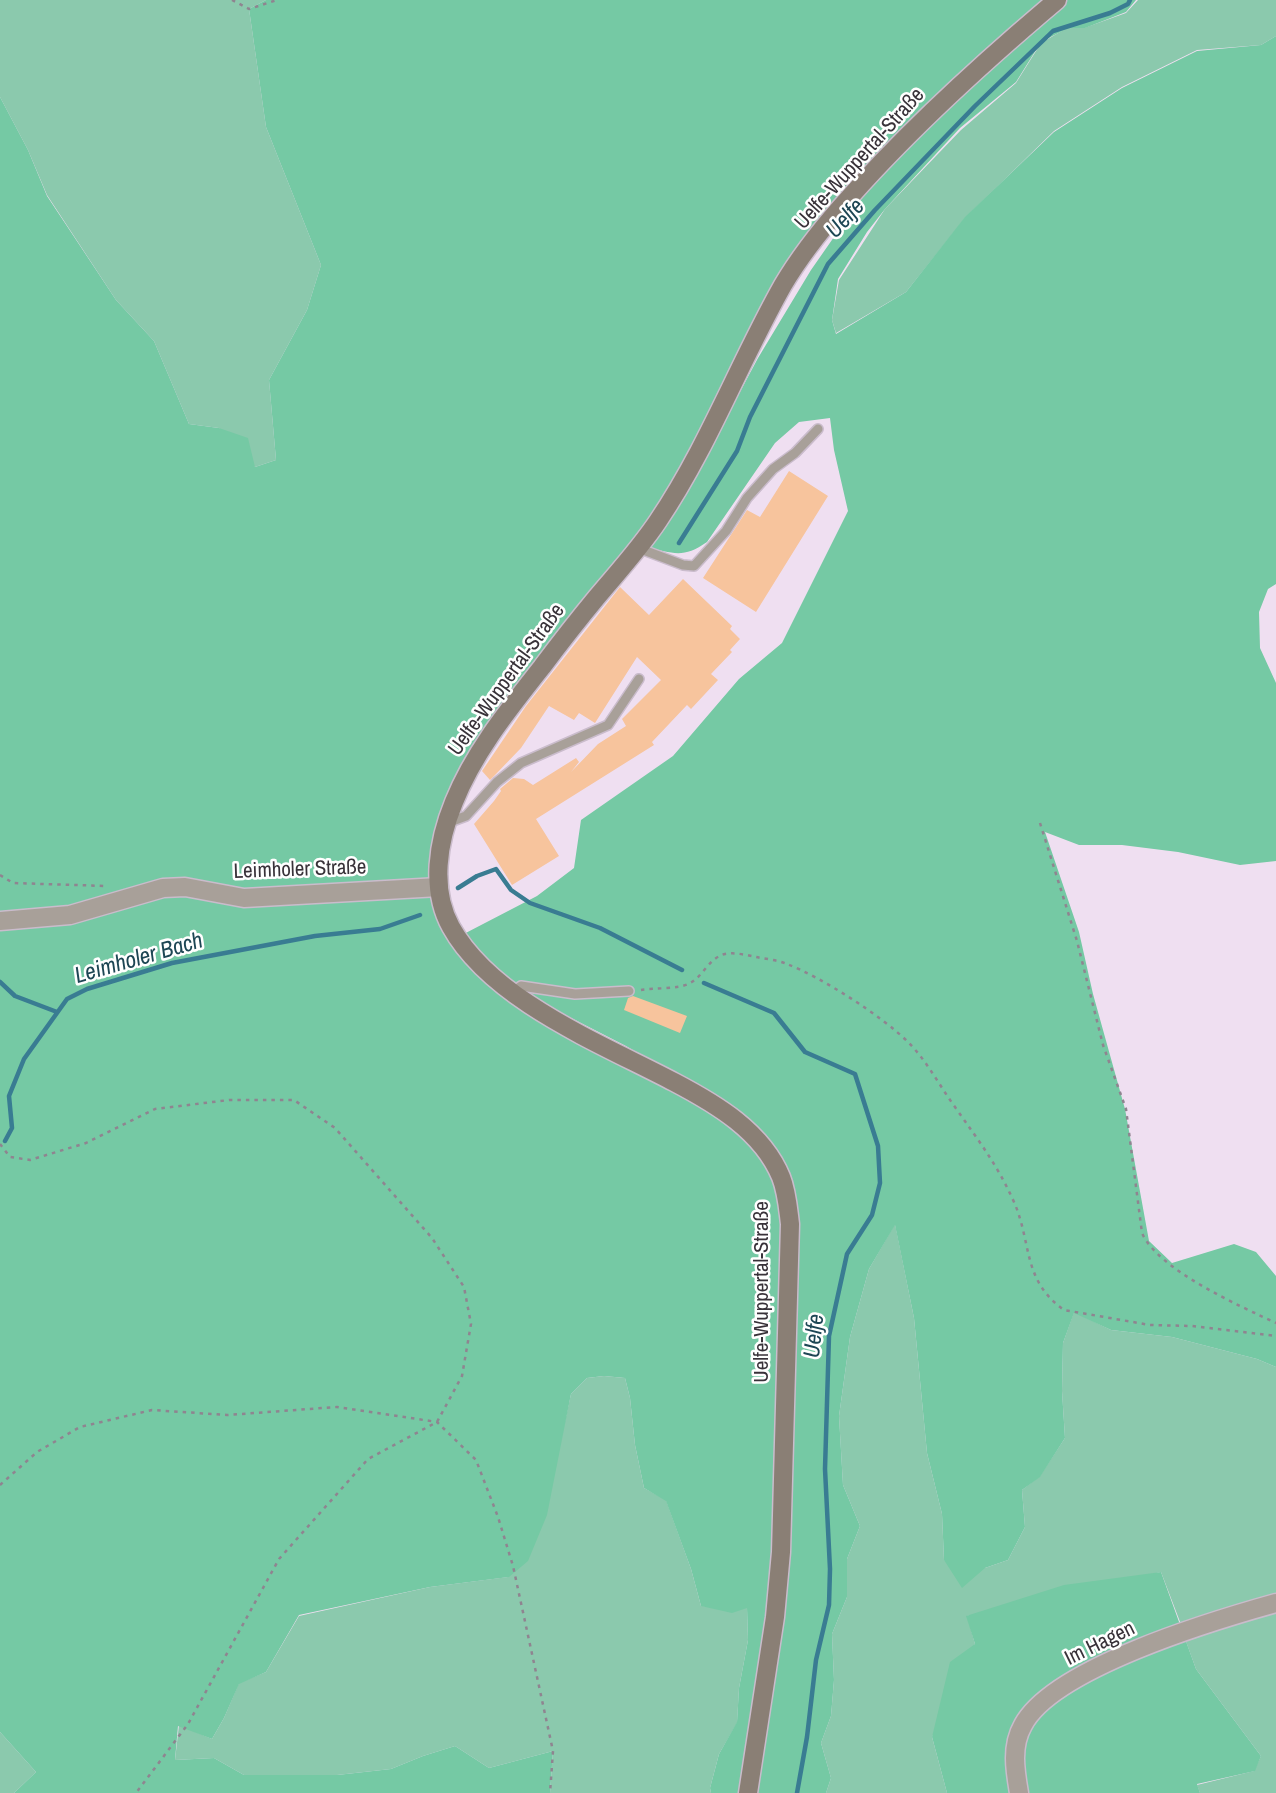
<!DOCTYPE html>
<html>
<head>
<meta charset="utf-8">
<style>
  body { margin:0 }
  canvas { display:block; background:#efdff1 }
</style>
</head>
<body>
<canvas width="1276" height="1793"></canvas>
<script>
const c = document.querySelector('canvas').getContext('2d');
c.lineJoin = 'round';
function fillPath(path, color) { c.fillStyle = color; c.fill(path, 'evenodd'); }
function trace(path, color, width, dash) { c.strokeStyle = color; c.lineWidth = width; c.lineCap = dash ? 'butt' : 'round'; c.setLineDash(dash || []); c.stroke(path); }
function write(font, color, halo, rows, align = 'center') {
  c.font = font + ' "Archivo Narrow",sans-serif'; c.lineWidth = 5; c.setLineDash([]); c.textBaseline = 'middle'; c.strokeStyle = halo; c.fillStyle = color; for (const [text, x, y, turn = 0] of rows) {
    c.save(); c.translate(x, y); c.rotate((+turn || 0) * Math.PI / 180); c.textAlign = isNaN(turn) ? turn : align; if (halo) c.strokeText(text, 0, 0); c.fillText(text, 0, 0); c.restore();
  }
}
const green = new Path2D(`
  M 0,0 L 266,0 L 249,9 L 266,127 L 321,265 L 307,310 L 269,380 L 276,460 L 255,467 L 219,428 L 189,424 L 154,341 L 116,300 L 47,195 L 28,150 L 0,97 Z
  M 1138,0 L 1276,0 L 1276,36 L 1261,45 L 1197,50 L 1122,87 L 1054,131 L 966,217 L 906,292 L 836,333 L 832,320 L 839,280 L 885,209 L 961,130 L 1016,83 L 1041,43 L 1067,28 L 1084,28 L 1126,13 Z
  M 895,1224 L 914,1318 L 927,1453 L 942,1514 L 944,1560 L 985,1568 L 1008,1560 L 1025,1527 L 1022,1490 L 1040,1476 L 1065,1438 L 1062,1391 L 1063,1343 L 1074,1312 L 1111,1330 L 1172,1337 L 1257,1359 L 1276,1367 L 1276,1596 L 1182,1627 L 1161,1572 L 967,1616 L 975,1644 L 932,1737 L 947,1793 L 826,1793 L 831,1778 L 821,1743 L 831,1716 L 834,1680 L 832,1634 L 847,1597 L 847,1559 L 860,1526 L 843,1485 L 839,1416 L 850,1337 L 869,1269 Z
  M 604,1376 L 625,1378 L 630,1398 L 635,1445 L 644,1488 L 666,1500 L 691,1569 L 701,1606 L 747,1607 L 748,1640 L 739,1688 L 737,1723 L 719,1754 L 710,1788 L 711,1793 L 550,1793 L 553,1751 L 489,1768 L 455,1746 L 423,1756 L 391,1769 L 337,1775 L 244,1775 L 214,1758 L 175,1760 L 179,1725 L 212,1739 L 224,1718 L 239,1683 L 266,1672 L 299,1616 L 430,1587 L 508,1577 L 558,1453 L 571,1394 L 587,1378 Z
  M 1276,1608 L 1276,1793 L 1200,1793 L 1197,1785 L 1254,1771 L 1261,1756 L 1196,1669 L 1184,1636 Z
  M 0,1732 L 36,1772 L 14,1793 L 0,1793 Z`);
const forest = new Path2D(`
  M 266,0 L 1057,0 C 1001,48 948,97 896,150 C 856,191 814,234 784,283 C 738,361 708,449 656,523 C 591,617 373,815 458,937 L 537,896 L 574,868 L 581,820 L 673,756 L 739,679 L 782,643 L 848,511 L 834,450 L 830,418 L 799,422 L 775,443 L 707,542 C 683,559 673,553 646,547 L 703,461 L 758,358 L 811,270 L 880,171 L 963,86 L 1064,0 L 1136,0 L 1126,12 L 1085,28 L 1068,28 L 1041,42 L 1016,82 L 960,128 L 885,209 L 867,232 L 838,279 L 832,320 L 836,334 L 906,292 L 965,217 L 1054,132 L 1122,88 L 1197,51 L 1261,45 L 1276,36 L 1276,584 L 1268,589 L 1259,612 L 1260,648 L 1276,683 L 1276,861 L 1240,865 L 1178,852 L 1122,845 L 1079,845 L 1045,832 L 1079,932 L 1093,994 L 1125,1109 L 1149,1241 L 1172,1263 L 1234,1244 L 1256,1252 L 1276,1276 L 1276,1367 L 1257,1359 L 1172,1337 L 1111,1330 L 1074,1313 L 1063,1343 L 1062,1391 L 1065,1438 L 1040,1477 L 1022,1490 L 1025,1527 L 1008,1560 L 985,1568 L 962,1588 L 944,1560 L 942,1514 L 927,1453 L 914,1318 L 895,1225 L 869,1269 L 850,1337 L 839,1416 L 843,1485 L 860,1526 L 847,1559 L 847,1597 L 832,1634 L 834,1680 L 831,1716 L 821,1743 L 831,1778 L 826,1793 L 751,1793 L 778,1618 L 784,1552 L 792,1266 L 792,1203 L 784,1174 L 764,1142 L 728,1108 L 626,1046 L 536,1000 L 460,940 C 467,955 486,971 499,983 C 573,1045 746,1088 781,1177 C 787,1192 788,1208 790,1224 L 781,1552 L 775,1617 L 748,1793 L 711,1793 L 710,1788 L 719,1754 L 737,1722 L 739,1688 L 748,1640 L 747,1608 L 732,1613 L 701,1606 L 691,1569 L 666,1501 L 644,1488 L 635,1445 L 630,1398 L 625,1378 L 604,1376 L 587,1378 L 571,1394 L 547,1515 L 528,1561 L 509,1577 L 430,1587 L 299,1615 L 266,1672 L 239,1684 L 224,1718 L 212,1739 L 178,1726 L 175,1760 L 214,1758 L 244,1775 L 337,1775 L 391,1769 L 423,1756 L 455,1746 L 489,1768 L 553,1751 L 550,1793 L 14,1793 L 36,1772 L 0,1732 L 0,97 L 28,150 L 47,196 L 116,300 L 154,341 L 189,424 L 219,428 L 248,438 L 255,467 L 276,460 L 269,380 L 307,310 L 321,265 L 266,127 L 249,9 Z
  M 1161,1572 L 1196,1669 L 1261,1756 L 1255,1771 L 1197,1784 L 1200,1793 L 947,1793 L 932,1737 L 950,1662 L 975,1644 L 966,1616 L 1064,1585 Z`);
const stream = new Path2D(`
  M 679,543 L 737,451 L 750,417 L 828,264 L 875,210 L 975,106 L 1053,31 L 1110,13 L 1128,4 L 1130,0
  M 458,888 L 477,876 L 496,869 L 511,890 L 530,903 L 600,928 L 682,970
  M 0,982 L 15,996 L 57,1012
  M 704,983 L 774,1013 L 805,1052 L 855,1074 L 878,1146 L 880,1183 L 872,1215 L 847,1254 L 829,1336 L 825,1469 L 830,1569 L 829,1605 L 816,1660 L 807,1737 L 797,1793
  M 5,1141 L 12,1128 L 9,1096 L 24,1059 L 67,999 L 87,989 L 172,963 L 315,936 L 380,929 L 420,915`);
const building = new Path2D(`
  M 789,471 L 828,496 L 756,612 L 703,578 L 747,510 L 760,517 Z
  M 683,579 L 732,626 L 730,629 L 740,639 L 730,650 L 732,652 L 711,674 L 718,680 L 691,709 L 687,705 L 652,742 L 654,745 L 536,819 L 559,856 L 512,885 L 474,824 L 494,801 L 501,791 L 500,789 L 513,778 L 524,779 L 533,785 L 576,758 L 579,762 L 571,772 L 598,744 L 626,726 L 622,719 L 661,680 L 637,657 L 595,723 L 579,713 L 574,720 L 549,706 L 521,748 L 496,774 L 490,780 L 482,771 L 526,706 L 620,587 L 649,615 Z
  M 633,996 L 687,1016 L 680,1033 L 624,1010 L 628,998 Z`);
const path = new Path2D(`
  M 232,0 L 249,9 L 277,0
  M 1040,823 L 1077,941 L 1103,1045 L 1126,1109 L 1142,1233 C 1158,1270 1240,1306 1276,1323
  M 0,875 L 13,883 L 106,886
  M 641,990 C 653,988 678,989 688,984 C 703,978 708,958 725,954 C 735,952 746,955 756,957 C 766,959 778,960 787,964 C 821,977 882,1016 908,1042 C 927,1061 939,1085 955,1107 C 978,1140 997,1164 1014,1202 C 1032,1243 1022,1280 1064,1310 L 1150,1325 L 1192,1326 L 1276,1336
  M 0,1144 L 10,1157 L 30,1160 L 86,1143 L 155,1109 L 229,1100 L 294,1100 L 335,1128 L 432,1238 L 464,1287 L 471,1324 L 462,1376 L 437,1422 L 368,1459 L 279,1559 L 188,1724 L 136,1793
  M 0,1485 L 37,1452 L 80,1427 L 152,1410 L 227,1415 L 337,1407 L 437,1422 L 476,1460 L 498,1517 L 513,1566 L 553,1751 L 550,1793`);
const service = new Path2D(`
  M 638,548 L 683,565 L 694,566 L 726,531 L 747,498 L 773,469 L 795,453 L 818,429
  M 447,823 L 466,816 L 497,782 L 521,763 L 608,725 L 639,679
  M 512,993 L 521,986 L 575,994 L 629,991`);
const minor = new Path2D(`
  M 0,921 L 70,915 L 163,888 L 185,887 L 244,898 L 439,887
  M 1019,1793 C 1015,1770 1011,1746 1023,1725 C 1053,1668 1215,1620 1276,1603`);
const secondary = new Path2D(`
  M 748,1793 L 775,1617 L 781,1552 L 790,1224 C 788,1208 787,1192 781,1177 C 762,1131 716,1104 674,1082 C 602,1044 492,1001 451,927 C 430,889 438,841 454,802 C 474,752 509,709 542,667 C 560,643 578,620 597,597 C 618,572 640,548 658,521 C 708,447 739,363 783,285 C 799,258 820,231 841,207 C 906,132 981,64 1057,0`);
const streetNames = [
  ["Uelfe-Wuppertal-Straße",860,159,-48],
  ["Uelfe-Wuppertal-Straße",507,680,-54],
  ["Leimholer Straße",300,870,-2],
  ["Uelfe-Wuppertal-Straße",762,1292,-90],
  ["Im Hagen",1100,1644,-26]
];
const waterNames = [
  ["Uelfe",846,219,-47],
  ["Leimholer Bach",139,959,-16],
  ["Uelfe",815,1336,-84]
];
fillPath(green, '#8bc9ad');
fillPath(forest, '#75c9a4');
trace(stream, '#397c92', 4.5);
fillPath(building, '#f7c49d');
trace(service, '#cabccc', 12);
trace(minor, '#cabccc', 21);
trace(secondary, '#cabccc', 21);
trace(path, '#8f8490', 2.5, [3.5, 5]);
trace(service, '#a8a099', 9);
trace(minor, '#a8a099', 18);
trace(secondary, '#8a7f75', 18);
write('21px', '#383239', '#fff', streetNames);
write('italic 23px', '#1d4654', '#fff', waterNames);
</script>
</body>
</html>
